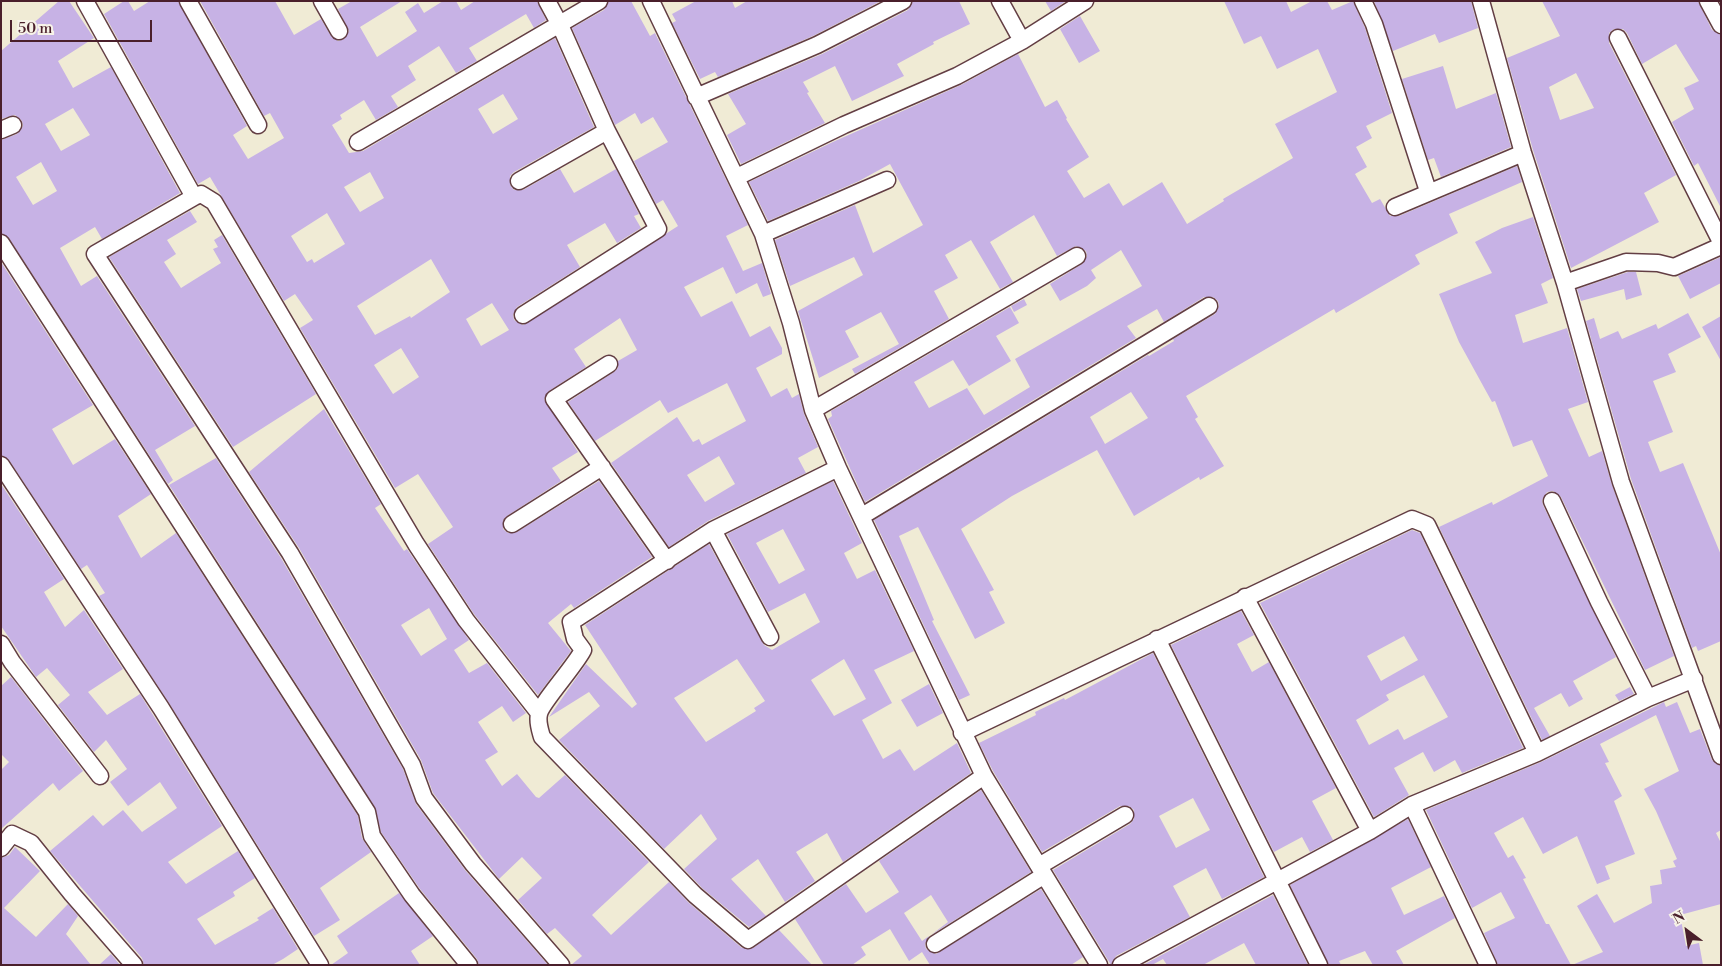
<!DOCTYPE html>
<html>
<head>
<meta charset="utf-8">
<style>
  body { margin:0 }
  #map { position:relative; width:1722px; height:966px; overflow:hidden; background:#f0ebd5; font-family:"Libre Bodoni",serif }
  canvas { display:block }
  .frame { position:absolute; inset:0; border:2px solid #4a1f2b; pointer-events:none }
  .north { position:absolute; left:1662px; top:906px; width:50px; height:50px; -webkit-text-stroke:4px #f7f3e8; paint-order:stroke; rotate:329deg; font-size:14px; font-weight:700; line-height:20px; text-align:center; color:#4a1f2b }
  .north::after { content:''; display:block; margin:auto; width:18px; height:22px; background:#4a1f2b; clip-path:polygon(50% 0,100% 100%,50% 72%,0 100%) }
  .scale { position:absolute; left:10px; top:20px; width:142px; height:22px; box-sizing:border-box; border:2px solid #4a1f2b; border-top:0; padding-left:6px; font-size:15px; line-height:18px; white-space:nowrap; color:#4a1f2b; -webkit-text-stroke:4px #f7f3e8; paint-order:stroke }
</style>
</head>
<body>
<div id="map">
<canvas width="1722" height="966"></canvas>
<div class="frame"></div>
<div class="north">N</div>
<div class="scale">50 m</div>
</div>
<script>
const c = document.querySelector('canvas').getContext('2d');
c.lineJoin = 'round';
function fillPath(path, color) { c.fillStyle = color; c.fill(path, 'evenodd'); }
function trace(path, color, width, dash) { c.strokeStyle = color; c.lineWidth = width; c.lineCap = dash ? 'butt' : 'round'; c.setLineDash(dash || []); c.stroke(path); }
const building = new Path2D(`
  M 59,1 L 69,1 L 94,38 L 58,61 L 73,88 L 111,67 L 180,193 L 102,239 L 95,227 L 60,248 L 81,286 L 97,276 L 195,426 L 155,450 L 173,480 L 168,484 L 9,238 L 1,233 L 1,140 L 17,134 L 23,126 L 22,121 L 15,115 L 1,119 L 1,51 ZM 73,108 L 90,135 L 61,151 L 45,124 ZM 41,162 L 57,191 L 33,205 L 16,177 Z
  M 124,1 L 128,1 L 134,11 L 150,1 L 178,1 L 247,126 L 233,135 L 248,159 L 284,138 L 270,113 L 264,116 L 200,1 L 275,1 L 294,35 L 321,19 L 331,36 L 338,41 L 344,39 L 349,31 L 338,9 L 352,1 L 402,1 L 360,27 L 377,57 L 417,31 L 405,12 L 418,3 L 424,13 L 443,1 L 456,1 L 461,10 L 475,1 L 537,1 L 546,20 L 534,28 L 526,14 L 469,48 L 477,61 L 456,73 L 439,46 L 408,66 L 416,80 L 391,96 L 398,107 L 376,120 L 364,100 L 340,115 L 342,119 L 332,125 L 349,153 L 363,151 L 555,38 L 594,127 L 514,172 L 510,176 L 510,185 L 514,190 L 523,190 L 560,169 L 574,193 L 616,169 L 639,214 L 634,216 L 641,228 L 617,243 L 605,223 L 567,245 L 580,267 L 517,307 L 513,315 L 514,320 L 523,325 L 678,226 L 663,200 L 656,204 L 634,161 L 668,142 L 653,117 L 641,124 L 635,113 L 615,125 L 572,28 L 604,10 L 609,1 L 631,1 L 650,36 L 655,33 L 748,225 L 726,236 L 743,271 L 762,263 L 771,294 L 763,297 L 757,283 L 736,294 L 723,267 L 684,287 L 701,317 L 732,301 L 750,337 L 770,326 L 782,348 L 782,354 L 756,368 L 771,397 L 787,388 L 792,398 L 799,394 L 804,414 L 818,447 L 798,458 L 806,473 L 708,521 L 669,547 L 611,463 L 677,417 L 693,442 L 699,439 L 702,445 L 746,421 L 727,383 L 668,413 L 660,400 L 595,441 L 568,402 L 614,372 L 618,368 L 618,361 L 637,350 L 620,318 L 574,349 L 586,367 L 549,391 L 544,399 L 578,452 L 552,468 L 561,481 L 507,516 L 503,520 L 503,529 L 508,533 L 517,532 L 599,481 L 652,557 L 574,608 L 571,604 L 548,623 L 571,651 L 538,695 L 474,614 L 428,544 L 453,527 L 418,474 L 395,488 L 300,328 L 313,320 L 295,294 L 284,301 L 210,177 L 198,184 L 104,14 ZM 503,94 L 518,119 L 493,134 L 478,109 ZM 370,172 L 384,198 L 360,212 L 344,187 ZM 327,213 L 345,244 L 314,263 L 312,259 L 307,262 L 291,236 ZM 431,259 L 450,292 L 411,318 L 410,316 L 375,335 L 357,306 ZM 492,303 L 509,330 L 481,346 L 466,319 ZM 401,348 L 419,377 L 393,394 L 374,365 ZM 719,456 L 735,484 L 705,502 L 687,475 Z
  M 696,1 L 732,1 L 735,8 L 747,1 L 881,1 L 813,36 L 718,77 L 715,72 L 700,79 L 672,23 L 676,21 L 672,14 Z
  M 913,1 L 959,1 L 970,24 L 933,42 L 934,44 L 897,64 L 904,76 L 852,101 L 835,66 L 803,82 L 809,92 L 807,93 L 825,123 L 741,164 L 727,135 L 746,124 L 728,94 L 822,54 L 908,10 Z
  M 1045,1 L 1066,1 L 1051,11 Z
  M 1224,1 L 1286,1 L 1291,12 L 1312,1 L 1327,1 L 1332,10 L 1353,1 L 1365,28 L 1392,113 L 1366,126 L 1372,138 L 1356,147 L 1367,167 L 1355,174 L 1372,203 L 1380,199 L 1390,216 L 1399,216 L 1517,166 L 1522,182 L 1449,214 L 1458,233 L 1415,255 L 1420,264 L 1336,313 L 1334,309 L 1186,396 L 1198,417 L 1195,419 L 1224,466 L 1200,480 L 1199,477 L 1134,516 L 1097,450 L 1012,496 L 961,529 L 994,590 L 989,592 L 1005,623 L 975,639 L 918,527 L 899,536 L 934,620 L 932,621 L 970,695 L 959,700 L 874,520 L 1148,355 L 1149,356 L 1174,341 L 1173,339 L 1215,314 L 1219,306 L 1218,301 L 1213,297 L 1204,297 L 1164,322 L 1157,309 L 1127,326 L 1136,338 L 865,502 L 828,419 L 832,416 L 831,411 L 1010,307 L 1019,323 L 996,336 L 1011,361 L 969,386 L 953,360 L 914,382 L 929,408 L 967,388 L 984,415 L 1030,387 L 1015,359 L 1142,286 L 1121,250 L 1091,270 L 1096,278 L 1087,286 L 1060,301 L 1050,284 L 1082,264 L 1087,256 L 1086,251 L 1076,246 L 1057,256 L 1034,215 L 990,242 L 1013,282 L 1000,289 L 971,240 L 945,255 L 958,278 L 934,291 L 949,319 L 855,374 L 852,369 L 899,344 L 881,312 L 845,331 L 859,357 L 819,378 L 798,311 L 863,275 L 854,257 L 790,286 L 775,240 L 855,205 L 873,253 L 923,225 L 890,164 L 859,181 L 768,221 L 749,182 L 835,141 L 961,85 L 1018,54 L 1045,107 L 1057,100 L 1067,118 L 1066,119 L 1089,157 L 1067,171 L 1084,198 L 1109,183 L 1123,206 L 1162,182 L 1187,224 L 1224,201 L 1223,199 L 1293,158 L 1275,124 L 1337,92 L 1318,49 L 1277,69 L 1261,36 L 1244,44 ZM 1131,392 L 1148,418 L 1105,444 L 1090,417 Z
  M 1374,1 L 1471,1 L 1478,28 L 1439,43 L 1435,34 L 1393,51 Z
  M 1542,1 L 1698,1 L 1712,30 L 1721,35 L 1721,208 L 1698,163 L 1694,166 L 1672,122 L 1694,109 L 1684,88 L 1699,81 L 1676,44 L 1642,64 L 1627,33 L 1623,29 L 1614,29 L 1609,33 L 1609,43 L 1676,175 L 1644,193 L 1659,222 L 1571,268 L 1533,150 L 1507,58 L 1560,36 ZM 1576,73 L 1594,108 L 1560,120 L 1549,87 Z
  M 1080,16 L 1100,51 L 1079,63 L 1060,29 Z
  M 1443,66 L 1456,109 L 1496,93 L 1511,147 L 1441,177 L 1434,158 L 1428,160 L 1402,79 Z
  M 190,211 L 197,222 L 167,240 L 176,254 L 164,262 L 181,288 L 221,263 L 213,249 L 218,247 L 214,240 L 222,235 L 316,394 L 233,447 L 109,257 Z
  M 1533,217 L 1553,278 L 1541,284 L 1548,303 L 1515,315 L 1523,343 L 1567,328 L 1588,402 L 1568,409 L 1589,457 L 1602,451 L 1612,485 L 1674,656 L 1645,670 L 1561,497 L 1553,491 L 1547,492 L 1542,500 L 1543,505 L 1616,657 L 1573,681 L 1583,699 L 1569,707 L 1561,693 L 1534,708 L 1550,736 L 1542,740 L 1439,527 L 1492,502 L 1493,505 L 1548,476 L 1532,440 L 1513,447 L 1495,401 L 1492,402 L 1459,342 L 1439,294 L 1492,273 L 1475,242 L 1502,228 Z
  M 1721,257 L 1721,283 L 1690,299 L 1678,276 Z
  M 1,262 L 93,405 L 52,429 L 73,465 L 115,439 L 151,494 L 118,516 L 141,558 L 176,533 L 358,816 L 362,838 L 371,852 L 320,888 L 340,920 L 314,936 L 169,703 L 99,596 L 105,593 L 87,565 L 81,569 L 9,460 L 1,455 Z
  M 1628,272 L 1636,272 L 1642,295 L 1626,300 L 1624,289 L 1581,301 L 1577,289 Z
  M 1024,299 L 1027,305 L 1014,312 L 1011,306 Z
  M 1688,313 L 1701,337 L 1668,354 L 1676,372 L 1653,381 L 1673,432 L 1648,442 L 1660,472 L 1683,463 L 1721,555 L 1721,641 L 1698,651 L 1696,646 L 1692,648 L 1631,479 L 1586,321 L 1594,318 L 1600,339 L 1618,331 L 1622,339 L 1656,324 L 1658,329 Z
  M 1721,316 L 1721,361 L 1702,327 Z
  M 324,409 L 381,504 L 375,508 L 404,551 L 407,549 L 469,640 L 454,650 L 469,673 L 487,663 L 526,713 L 513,722 L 502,706 L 478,722 L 498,752 L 485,760 L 502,786 L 517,774 L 536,797 L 539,798 L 565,775 L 649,862 L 592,915 L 611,935 L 669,882 L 689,903 L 742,948 L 753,948 L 779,930 L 812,965 L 571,965 L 582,956 L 555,928 L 547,934 L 518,900 L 542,878 L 522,857 L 499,879 L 433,793 L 421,760 L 299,548 L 249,472 ZM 429,608 L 447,639 L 421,656 L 401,625 Z
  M 216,458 L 281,558 L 403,769 L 416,804 L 465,870 L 548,965 L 479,965 L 477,959 L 420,889 L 381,832 L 375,807 L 169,485 Z
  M 833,481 L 862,543 L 844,553 L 857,579 L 875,570 L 914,651 L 874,670 L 892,703 L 862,720 L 883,759 L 900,749 L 914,771 L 957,743 L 971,773 L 843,862 L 827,833 L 796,852 L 815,881 L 785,902 L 758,859 L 731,879 L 766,916 L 749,927 L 702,888 L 684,869 L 717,839 L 701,814 L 664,849 L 559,740 L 600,706 L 589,692 L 549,717 L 586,664 L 632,708 L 637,704 L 585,625 L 709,544 L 764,645 L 772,650 L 820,622 L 805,593 L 768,612 L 727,534 ZM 783,529 L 805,570 L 779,584 L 756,543 ZM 737,659 L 765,701 L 754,708 L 756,711 L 706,742 L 674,698 ZM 844,659 L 866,699 L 834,716 L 811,680 Z
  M 1,484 L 64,579 L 44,592 L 65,627 L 84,610 L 123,669 L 88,692 L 107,715 L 140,694 L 222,826 L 168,862 L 186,884 L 238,851 L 255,878 L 233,892 L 235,896 L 197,919 L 215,945 L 259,920 L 257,918 L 273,908 L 298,949 L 283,959 L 272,965 L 144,965 L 142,958 L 50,851 L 93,815 L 103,826 L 123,810 L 142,832 L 177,808 L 160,782 L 128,806 L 110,782 L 127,769 L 106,740 L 94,752 L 58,705 L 70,695 L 47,668 L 36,677 L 1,626 Z
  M 1412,530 L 1420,533 L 1523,748 L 1462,773 L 1455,760 L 1434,772 L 1423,752 L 1394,768 L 1409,795 L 1374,817 L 1260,603 ZM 1404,636 L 1418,660 L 1381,681 L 1367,656 ZM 1424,675 L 1448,717 L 1404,740 L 1398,729 L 1369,745 L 1356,720 L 1389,700 L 1386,695 Z
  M 1241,611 L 1254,635 L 1237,644 L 1252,672 L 1269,662 L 1336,788 L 1312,801 L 1333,840 L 1310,852 L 1302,837 L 1274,852 L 1171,645 Z
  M 1153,653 L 1264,877 L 1222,899 L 1206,868 L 1173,886 L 1190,917 L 1116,956 L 1111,965 L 1053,870 L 1130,824 L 1134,819 L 1134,810 L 1129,806 L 1120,806 L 1042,852 L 993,771 L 979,743 L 1036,715 L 1035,712 L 1064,698 L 1065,700 ZM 1193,798 L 1210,830 L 1176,848 L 1159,816 Z
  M 11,677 L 83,771 L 59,791 L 53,783 L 1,829 L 1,770 L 9,762 L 1,754 L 1,686 Z
  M 929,684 L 943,713 L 917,727 L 901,700 Z
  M 1630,687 L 1634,694 L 1619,701 L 1615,695 Z
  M 1664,702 L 1666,707 L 1677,702 L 1690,733 L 1700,729 L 1712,760 L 1721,766 L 1721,830 L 1716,833 L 1721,843 L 1721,904 L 1680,915 L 1686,946 L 1699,943 L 1703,965 L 1572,965 L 1603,952 L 1577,906 L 1597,894 L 1614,923 L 1652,903 L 1650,886 L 1662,884 L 1660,870 L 1676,867 L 1673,861 L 1677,859 L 1656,811 L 1644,789 L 1679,771 L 1656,715 L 1600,744 L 1609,762 L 1605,763 L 1622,796 L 1614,801 L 1635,854 L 1605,866 L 1610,879 L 1597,884 L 1577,836 L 1543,854 L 1523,817 L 1494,833 L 1508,858 L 1513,855 L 1526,878 L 1523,879 L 1546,924 L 1549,924 L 1571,965 L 1498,965 L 1484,933 L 1515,918 L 1501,892 L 1472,908 L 1426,810 L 1541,762 Z
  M 981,790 L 1031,872 L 931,935 L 948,922 L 931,895 L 904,913 L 922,941 L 929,936 L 925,944 L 926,949 L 936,954 L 1041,889 L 1083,957 L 1071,965 L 930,965 L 922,952 L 909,961 L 890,929 L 861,947 L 866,955 L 852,965 L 824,965 L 795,919 L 846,884 L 866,913 L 899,892 L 879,861 Z
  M 1408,819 L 1431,867 L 1391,888 L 1404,915 L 1444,896 L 1455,918 L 1396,951 L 1404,965 L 1373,965 L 1365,951 L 1339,961 L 1341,965 L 1329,965 L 1290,885 Z
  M 15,847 L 40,871 L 4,908 L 36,937 L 68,904 L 78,916 L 66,934 L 91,965 L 1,965 L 1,858 L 9,855 Z
  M 399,893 L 433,936 L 411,951 L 420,965 L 331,965 L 348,953 L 337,936 Z
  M 1273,895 L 1308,965 L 1256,965 L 1244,943 L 1203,965 L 1167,965 L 1163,959 L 1152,965 L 1143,965 Z
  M 111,954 L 120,965 L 99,965 Z`);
const minor = new Path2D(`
  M 85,1 L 194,197
  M 188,1 L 258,125
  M 322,1 L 339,31
  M 651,1 L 763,234 L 791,323 L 813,410 L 838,468 L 984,776 L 1099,965
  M 1000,1 L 1022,41
  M 1363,1 L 1374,24 L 1428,191
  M 1481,1 L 1523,153 L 1565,283 L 1621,482 L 1721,756
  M 1708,1 L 1721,25
  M 1618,38 L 1721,242
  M 696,97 L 817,45 L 903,1
  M 1,130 L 13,125
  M 358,142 L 599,1
  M 737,177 L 844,125 L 957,76 L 1022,41 L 1085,1
  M 519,181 L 607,131
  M 1395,207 L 1523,153
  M 763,234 L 887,180
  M 1,243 L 367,812 L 372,836 L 412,895 L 469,965
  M 1565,283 L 1626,262 L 1658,263 L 1674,267 L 1721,246
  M 523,315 L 658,229 L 607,131 L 560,25 L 547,1
  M 609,364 L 554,399 L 667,561
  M 813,410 L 1077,256
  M 1,465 L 161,708 L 320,965
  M 838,468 L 713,530 L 571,622 L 575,639 L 583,650 C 575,666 541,703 539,714 C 537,722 540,730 542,737 L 695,895 L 748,940 L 984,776
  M 1552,501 L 1599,602 L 1648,698
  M 862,516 L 1209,306
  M 512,524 L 602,467
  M 713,530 L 770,637
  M 1245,597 L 1370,831
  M 1157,639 L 1319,965
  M 1,644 L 12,662 L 100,776
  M 539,713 L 466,620 L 416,544 L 214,202 L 201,194 L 194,197 L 95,254 L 290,553 L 412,765 L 424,798 L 473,864 L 561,965
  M 962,733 L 1412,519 L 1427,525 L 1537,753
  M 1412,805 L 1488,965
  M 1,848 L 12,834 L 31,843 L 72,894 L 134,965
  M 1039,866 L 1125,815
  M 935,944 L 1043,876
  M 1121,965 L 1370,831 L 1412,805 L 1537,753 L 1648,698 L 1694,679`);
fillPath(building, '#c7b2e5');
trace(minor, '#633e44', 19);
trace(minor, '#fff', 16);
</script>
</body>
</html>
